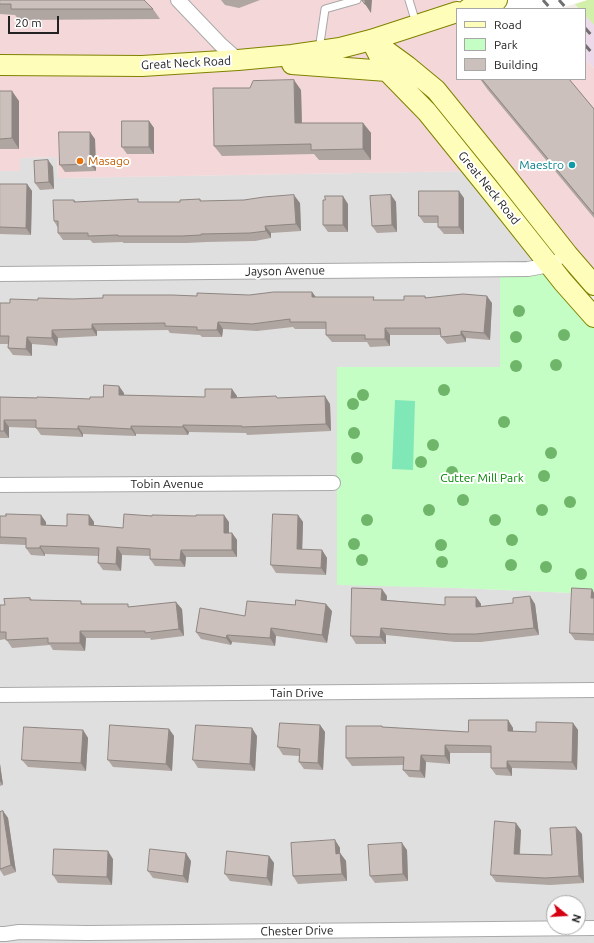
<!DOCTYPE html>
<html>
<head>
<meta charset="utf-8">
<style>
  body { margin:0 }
  #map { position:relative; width:594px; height:943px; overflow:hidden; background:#f3eee8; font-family:Ubuntu,sans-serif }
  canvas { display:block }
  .legend { position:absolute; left:456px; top:8px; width:130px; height:72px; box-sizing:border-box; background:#fff; border:1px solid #a7a7a7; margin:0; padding:5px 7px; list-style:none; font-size:12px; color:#222 }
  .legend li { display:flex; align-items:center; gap:8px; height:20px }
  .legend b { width:20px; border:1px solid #a7a7a7 }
  .north { position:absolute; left:546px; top:895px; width:40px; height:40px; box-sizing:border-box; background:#fff; border:1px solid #a7a7a7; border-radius:50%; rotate:108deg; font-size:11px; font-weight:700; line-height:16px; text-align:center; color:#222 }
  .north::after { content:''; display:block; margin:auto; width:14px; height:18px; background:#d40012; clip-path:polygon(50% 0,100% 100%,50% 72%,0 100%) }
  .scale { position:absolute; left:8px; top:16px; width:51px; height:18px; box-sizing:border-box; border:2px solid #222; border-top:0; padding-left:5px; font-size:12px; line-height:14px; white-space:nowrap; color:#222; -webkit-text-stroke:3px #fff; paint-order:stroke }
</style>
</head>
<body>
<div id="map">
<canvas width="594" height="943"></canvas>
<ul class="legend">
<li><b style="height:5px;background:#fffdba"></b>Road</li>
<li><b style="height:11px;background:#c4fec4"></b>Park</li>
<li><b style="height:11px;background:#cbc0bb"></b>Building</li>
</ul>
<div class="north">N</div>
<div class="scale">20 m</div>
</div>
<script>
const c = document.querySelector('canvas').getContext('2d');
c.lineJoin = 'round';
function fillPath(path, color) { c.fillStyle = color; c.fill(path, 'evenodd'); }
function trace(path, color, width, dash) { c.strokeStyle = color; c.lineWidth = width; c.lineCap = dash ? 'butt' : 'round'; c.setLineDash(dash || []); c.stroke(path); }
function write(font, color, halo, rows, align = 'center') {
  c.font = font + ' Ubuntu,sans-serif'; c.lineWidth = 4; c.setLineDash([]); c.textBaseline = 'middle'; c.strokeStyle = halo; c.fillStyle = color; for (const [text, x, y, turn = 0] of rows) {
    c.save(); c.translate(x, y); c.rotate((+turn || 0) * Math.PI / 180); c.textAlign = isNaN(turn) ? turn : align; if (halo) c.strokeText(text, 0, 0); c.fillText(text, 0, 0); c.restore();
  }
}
const residential = new Path2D(`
  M 57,157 L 58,178 L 475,171 L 554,270 L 500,271 L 501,367 L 337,368 L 337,584 L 458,588 L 594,594 L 594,943 L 0,943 L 0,171 L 20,171 L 20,158 ZM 554,903 L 578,903 L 578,927 L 554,927 Z`);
const commercial = new Path2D(`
  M 0,0 L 496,0 L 457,9 L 457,79 L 585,79 L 585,59 L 594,68 L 594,285 L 436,90 L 372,41 L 475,171 L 58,178 L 57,157 L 20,158 L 20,171 L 0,171 Z`);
const industrial = new Path2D(`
  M 585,15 L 594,25 L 594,68 L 585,59 Z`);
const grass = new Path2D(`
  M 587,0 L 594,0 L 594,25 L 585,15 L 585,9 L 579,9 L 575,4 Z`);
const park = new Path2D(`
  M 554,270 L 594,316 L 594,594 L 458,588 L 337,585 L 337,367 L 500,367 L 500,271 Z`);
const pitch = new Path2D(`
  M 395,400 L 415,401 L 413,470 L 392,469 Z`);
const pier = new Path2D(`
  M 457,0 L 587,0 L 558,9 L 460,9 Z`);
const service = new Path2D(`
  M 409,0 L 416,23
  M 319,50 L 325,9 L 357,0`);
const minor = new Path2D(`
  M 178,0 L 221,45 L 238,60
  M 0,274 L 528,269 L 550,265 L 555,262
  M 0,485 L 333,483
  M 0,695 L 594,690
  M 0,934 L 5,934 L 19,932 L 88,933 L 594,928`);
const secondary = new Path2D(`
  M 468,9 L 497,0
  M 371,40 L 387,71 L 427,112 L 494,195 L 563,282 L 594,317
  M 374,42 L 407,66 L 436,90 L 504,174 L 568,255 L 594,285
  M 292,64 L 387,71
  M 0,65 L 142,66 L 238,60 L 292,55 L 340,48 L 371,40 L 457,12`);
const rail = new Path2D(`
  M 543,0 L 551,9
  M 559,0 L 567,9
  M 585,28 L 594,38
  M 585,45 L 594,55`);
const trees = [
  [519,311],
  [564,335],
  [516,337],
  [556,365],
  [516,366],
  [444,390],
  [363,395],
  [353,404],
  [504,422],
  [354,433],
  [433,445],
  [551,453],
  [357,458],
  [421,462],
  [452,472],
  [544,476],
  [463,500],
  [570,502],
  [429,510],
  [542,510],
  [367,520],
  [495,520],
  [512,540],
  [354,544],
  [441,545],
  [362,560],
  [442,562],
  [511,565],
  [546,567],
  [581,574]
];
const wall = new Path2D(`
  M 0,0 L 153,9 L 160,19 L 19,20 L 15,15 L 0,14 Z
  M 221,0 L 260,0 L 239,8 L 225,5 Z
  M 480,79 L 569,79 L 594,109 L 594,218 L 488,90 Z
  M 301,90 L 302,123 L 363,123 L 371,133 L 371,160 L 319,160 L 314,154 L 222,156 L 214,146 Z
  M 0,91 L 19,101 L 19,149 L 0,149 Z
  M 149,121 L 154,128 L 154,154 L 127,154 L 122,147 Z
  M 95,139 L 96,171 L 65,172 L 60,165 Z
  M 48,160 L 53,167 L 54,189 L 40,190 L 35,183 Z
  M 0,184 L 27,184 L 32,191 L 31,235 L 0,234 Z
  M 391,195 L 396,202 L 397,232 L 377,233 L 372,226 Z
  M 464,198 L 464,234 L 444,234 L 438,227 L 438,223 L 424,223 L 419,216 Z
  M 200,199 L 201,201 L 300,203 L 301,231 L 271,233 L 271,238 L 255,241 L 206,242 L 187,243 L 123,243 L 123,242 L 93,243 L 90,240 L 63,240 L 58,233 L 58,228 L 54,221 L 74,200 L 76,202 L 180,202 Z
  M 348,204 L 348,232 L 328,232 L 323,225 Z
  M 312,292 L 316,297 L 376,300 L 404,300 L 425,296 L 426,298 L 492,303 L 490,340 L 466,338 L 466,342 L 447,344 L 441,337 L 441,335 L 390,335 L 390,346 L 370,347 L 367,342 L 332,342 L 326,335 L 326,329 L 295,329 L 293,327 L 257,331 L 223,329 L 222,337 L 202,337 L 200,335 L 170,333 L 168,330 L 97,331 L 97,336 L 58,338 L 57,346 L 32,344 L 32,356 L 13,355 L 8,348 L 8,344 L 0,344 L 0,303 L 10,303 L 38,300 L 249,295 Z
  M 124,393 L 124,395 L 205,397 L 237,396 L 237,398 L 278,398 L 330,404 L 331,431 L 247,435 L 246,433 L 189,432 L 188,435 L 136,434 L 136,436 L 83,434 L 83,437 L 41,435 L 36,428 L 9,427 L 9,438 L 0,438 L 0,397 L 90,399 Z
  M 89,515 L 94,522 L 94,526 L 123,528 L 229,522 L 229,533 L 232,533 L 237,540 L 237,557 L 186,557 L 185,567 L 155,566 L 150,559 L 150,556 L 122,555 L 121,571 L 103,570 L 98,563 L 99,556 L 45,554 L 45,556 L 31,555 L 26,548 L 26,545 L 0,544 L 0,516 L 46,522 L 46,525 L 67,526 Z
  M 298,515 L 303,522 L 302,549 L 322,550 L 327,558 L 326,575 L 276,573 L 271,565 Z
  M 592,589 L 594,593 L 594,641 L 575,640 L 570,633 Z
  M 387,596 L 387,600 L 445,605 L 476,597 L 481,604 L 481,607 L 535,604 L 539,635 L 481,642 L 455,642 L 386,635 L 386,644 L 356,644 L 351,636 Z
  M 30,598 L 32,600 L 130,607 L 182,609 L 184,636 L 151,640 L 150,638 L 86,638 L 85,651 L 53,650 L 50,645 L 12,648 L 6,639 L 0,640 L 0,605 L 5,605 Z
  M 332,611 L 327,643 L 276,636 L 275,646 L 232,642 L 231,645 L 201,639 L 196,632 L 245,616 Z
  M 508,720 L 513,728 L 513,731 L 536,732 L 573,723 L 578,730 L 577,770 L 512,768 L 512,776 L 496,775 L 491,768 L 491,753 L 450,753 L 450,764 L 426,762 L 425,778 L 409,777 L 403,770 L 404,765 L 352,766 L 346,758 L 382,726 L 383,727 L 468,732 Z
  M 320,725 L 325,732 L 323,770 L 304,769 L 299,762 L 299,756 L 283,755 L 278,747 Z
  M 169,729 L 174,736 L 172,771 L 113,767 L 108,760 Z
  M 83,730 L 88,738 L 86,771 L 28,767 L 22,760 Z
  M 257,736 L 255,771 L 198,768 L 193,760 Z
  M 0,764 L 3,785 L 0,786 Z
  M 3,811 L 8,818 L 16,872 L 4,876 L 0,870 L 0,812 Z
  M 521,830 L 520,854 L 552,855 L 582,834 L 584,883 L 550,885 L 496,882 L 491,875 Z
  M 335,840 L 340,848 L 340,853 L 346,861 L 347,881 L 298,884 L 293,876 Z
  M 407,850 L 408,881 L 375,883 L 370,876 Z
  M 269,856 L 274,863 L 272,886 L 230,881 L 225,874 Z
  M 113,859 L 112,885 L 58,883 L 53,875 Z
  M 191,861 L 188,883 L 153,878 L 148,871 Z`);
const shadedWall = new Path2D(`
  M 365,0 L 372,0 L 371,13 L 365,4 Z
  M 294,80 L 301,90 L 302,134 L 295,123 Z
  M 12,91 L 19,101 L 19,149 L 12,138 Z
  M 149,121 L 154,128 L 154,154 L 149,147 Z
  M 363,123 L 371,133 L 371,160 L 363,149 Z
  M 90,132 L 95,139 L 96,171 L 90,164 Z
  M 48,160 L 53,167 L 54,189 L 49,182 Z
  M 27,184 L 32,191 L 31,235 L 26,228 Z
  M 459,191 L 464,198 L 464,234 L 459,227 Z
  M 294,195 L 300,203 L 301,231 L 296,224 Z
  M 391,195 L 396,202 L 397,232 L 392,225 Z
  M 343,196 L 348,204 L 348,232 L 343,225 Z
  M 265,226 L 271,233 L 271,238 L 266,231 Z
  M 312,292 L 317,299 L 312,297 Z
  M 487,296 L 492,303 L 490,340 L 484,333 Z
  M 218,322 L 223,329 L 222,337 L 217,330 Z
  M 92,324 L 97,331 L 97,336 L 92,329 Z
  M 385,328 L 390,335 L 390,346 L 385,339 Z
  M 52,330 L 58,338 L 57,346 L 52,338 Z
  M 461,331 L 466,338 L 466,342 L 461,335 Z
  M 27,337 L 32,344 L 32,356 L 26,349 Z
  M 119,386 L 124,393 L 124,402 L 119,395 Z
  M 232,389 L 237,396 L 237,405 L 231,398 Z
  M 325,396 L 330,404 L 331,431 L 326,424 Z
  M 4,420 L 9,427 L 9,438 L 4,431 Z
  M 183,425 L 189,432 L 188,435 L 183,427 Z
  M 78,426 L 83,434 L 83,437 L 78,429 Z
  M 131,426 L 136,434 L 136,436 L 131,429 Z
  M 41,515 L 46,522 L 46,532 L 41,525 Z
  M 89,515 L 94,522 L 94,532 L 89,525 Z
  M 224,515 L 229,522 L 229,540 L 224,533 Z
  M 298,515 L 303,522 L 302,556 L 297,549 Z
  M 232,533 L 237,540 L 237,557 L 232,550 Z
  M 40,546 L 45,554 L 45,556 L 40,548 Z
  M 117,547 L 122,555 L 121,571 L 116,564 Z
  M 181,550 L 186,557 L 185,567 L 180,560 Z
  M 322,550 L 327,558 L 326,575 L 321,568 Z
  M 382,589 L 387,596 L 386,607 L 381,600 Z
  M 592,589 L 594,593 L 594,602 L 591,598 Z
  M 530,596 L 535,604 L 539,635 L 534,628 Z
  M 476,597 L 481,604 L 481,615 L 476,607 Z
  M 176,602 L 182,609 L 184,636 L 179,629 Z
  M 326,604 L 332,611 L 327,643 L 322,635 Z
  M 271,628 L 276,636 L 275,646 L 270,638 Z
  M 381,628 L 386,635 L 386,644 L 380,637 Z
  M 80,631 L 86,638 L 85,651 L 80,643 Z
  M 227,635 L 232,642 L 231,645 L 226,638 Z
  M 508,720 L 513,728 L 513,739 L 508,731 Z
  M 573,723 L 578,730 L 577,770 L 572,762 Z
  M 320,725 L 325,732 L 323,770 L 318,763 Z
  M 252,728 L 257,736 L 255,771 L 250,764 Z
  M 169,729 L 174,736 L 172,771 L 166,764 Z
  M 83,730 L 88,738 L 86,771 L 81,763 Z
  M 445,745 L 450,753 L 450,764 L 445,756 Z
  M 421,755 L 426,762 L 425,778 L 420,771 Z
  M 507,761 L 512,768 L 512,776 L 507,768 Z
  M 0,764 L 3,785 L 0,781 Z
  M 3,811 L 8,818 L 16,872 L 11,865 Z
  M 516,823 L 521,830 L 519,861 L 514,854 Z
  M 576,827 L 582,834 L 584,883 L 579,876 Z
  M 335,840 L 340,848 L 340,853 L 346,861 L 347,881 L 342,874 L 336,854 Z
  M 402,843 L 407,850 L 408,881 L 403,874 Z
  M 108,851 L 113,859 L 112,885 L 107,877 Z
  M 186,853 L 191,861 L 188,883 L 183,876 Z
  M 269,856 L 274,863 L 272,886 L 267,878 Z`);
const building = new Path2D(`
  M 0,0 L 144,0 L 153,9 L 11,9 L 11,4 L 0,4 Z
  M 362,0 L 365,0 L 365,4 Z
  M 482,79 L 569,79 L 594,109 L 594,214 Z
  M 294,80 L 295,123 L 363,123 L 363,149 L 311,150 L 311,144 L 214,146 L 213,88 L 250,88 L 253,81 Z
  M 0,91 L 12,91 L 12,138 L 0,139 Z
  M 122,121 L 149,121 L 149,147 L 122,147 Z
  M 59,132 L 90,132 L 90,164 L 60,165 Z
  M 48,160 L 49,182 L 35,183 L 34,161 Z
  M 0,184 L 27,184 L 26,228 L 0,227 Z
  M 419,191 L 459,191 L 459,227 L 438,227 L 438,216 L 419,216 Z
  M 294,195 L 296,224 L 265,226 L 266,231 L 250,233 L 201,234 L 201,235 L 182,236 L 118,236 L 118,235 L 88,236 L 88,233 L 58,233 L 58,221 L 54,221 L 53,200 L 74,200 L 74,202 L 138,199 L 138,202 L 180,202 L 180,200 L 200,199 L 200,201 L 244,200 L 264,197 Z
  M 391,195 L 392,225 L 372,226 L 370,196 Z
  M 325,196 L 343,196 L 343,225 L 323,225 L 323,200 L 325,200 Z
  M 274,292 L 312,292 L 312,297 L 374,297 L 373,300 L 404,300 L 404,296 L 425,296 L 425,298 L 463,294 L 487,296 L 484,333 L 461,331 L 461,335 L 441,337 L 440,328 L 385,328 L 385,339 L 365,339 L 365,335 L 326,335 L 326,322 L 290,322 L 290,319 L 252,324 L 218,322 L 217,330 L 197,330 L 197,327 L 165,326 L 165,323 L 92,324 L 92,329 L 52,330 L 52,338 L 27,337 L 26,349 L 8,348 L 9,336 L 0,336 L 0,303 L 10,303 L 10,299 L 38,300 L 38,298 L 73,299 L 103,298 L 103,295 L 172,295 L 197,296 L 197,293 L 249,295 Z
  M 104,385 L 119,386 L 119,395 L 205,397 L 205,389 L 232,389 L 231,398 L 276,396 L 277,398 L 325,396 L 326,424 L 242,427 L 242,426 L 183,425 L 183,427 L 131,426 L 131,429 L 78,426 L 78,429 L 36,428 L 36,420 L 4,420 L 4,431 L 0,431 L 0,397 L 37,398 L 37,397 L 90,399 L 90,397 L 103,397 Z
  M 6,514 L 41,515 L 41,525 L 67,526 L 67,514 L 89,515 L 89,525 L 123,528 L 124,514 L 152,516 L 152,515 L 196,516 L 196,515 L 224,515 L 224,533 L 232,533 L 232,550 L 181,550 L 180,560 L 150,559 L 150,549 L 117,547 L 116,564 L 98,563 L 99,548 L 40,546 L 40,548 L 26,548 L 26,538 L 0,537 L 0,516 L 6,516 Z
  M 273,514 L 298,515 L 297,549 L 322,550 L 321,568 L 271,565 Z
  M 352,588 L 382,589 L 381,600 L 445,605 L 445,597 L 476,597 L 476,607 L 513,603 L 513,598 L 530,596 L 534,628 L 476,634 L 450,634 L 381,628 L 380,637 L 351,636 Z
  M 572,588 L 592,589 L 591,598 L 594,598 L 594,634 L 570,633 Z
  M 30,598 L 30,600 L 81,601 L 81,604 L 128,604 L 128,607 L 176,602 L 179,629 L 145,633 L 145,631 L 80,631 L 80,643 L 48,643 L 48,638 L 6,640 L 6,632 L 0,632 L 0,605 L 5,605 L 4,599 Z
  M 296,600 L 326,604 L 322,635 L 271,628 L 270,638 L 227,635 L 226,638 L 196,632 L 200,608 L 245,616 L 247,601 L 295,605 Z
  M 469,720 L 508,720 L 508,731 L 536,732 L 536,722 L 573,723 L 572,762 L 507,761 L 507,768 L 491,768 L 491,746 L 445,745 L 445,756 L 421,755 L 420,771 L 403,770 L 404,757 L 346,758 L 346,726 L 382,726 L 382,727 L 468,732 Z
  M 280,723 L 320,725 L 318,763 L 299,762 L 300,749 L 278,747 Z
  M 110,725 L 169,729 L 166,764 L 108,760 Z
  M 196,725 L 252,728 L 250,764 L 193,760 Z
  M 24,727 L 83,730 L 81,763 L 22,760 Z
  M 3,811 L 11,865 L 0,869 L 0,812 Z
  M 495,821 L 516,823 L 514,854 L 552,855 L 550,828 L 576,827 L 579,876 L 545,878 L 491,875 Z
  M 335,840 L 336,854 L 340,853 L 342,874 L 293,876 L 291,843 Z
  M 402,843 L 403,874 L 370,876 L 368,845 Z
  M 54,849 L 108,851 L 107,877 L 53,875 Z
  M 150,849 L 186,853 L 183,876 L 148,871 Z
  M 227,851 L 269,856 L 267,878 L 225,874 Z`);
const markers = [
  [80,161,4,"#e8710a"],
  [572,165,4,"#0f9aa8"]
];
const streetNames = [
  ["Great Neck Road",186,63,-3],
  ["Great Neck Road",489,188,51],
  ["Jayson Avenue",285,271,-1],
  ["Tobin Avenue",167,484],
  ["Tain Drive",297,693],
  ["Chester Drive",297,931,-1]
];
const foodNames = [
  ["Masago",88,161]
];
const cultureNames = [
  ["Maestro",564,165]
];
const parkNames = [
  ["Cutter Mill Park",482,478]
];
fillPath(residential, '#e0dfdf');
fillPath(commercial, '#f4d7d8');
fillPath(industrial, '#ecdaea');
fillPath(grass, '#d3f0ab');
fillPath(park, '#c4fec4');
fillPath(pitch, '#80e8b7');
fillPath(pier, '#fff');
trace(service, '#a9a9a9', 9);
trace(minor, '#a9a9a9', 16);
trace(secondary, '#7f8200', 22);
trace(service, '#fff', 7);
trace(minor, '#fff', 14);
trace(secondary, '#fffdba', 20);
trace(rail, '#707070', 3, [8, 8]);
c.fillStyle = '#6fb66a';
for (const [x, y] of trees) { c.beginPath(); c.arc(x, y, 6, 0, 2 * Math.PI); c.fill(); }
fillPath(wall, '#afa5a1');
fillPath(shadedWall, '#8e8683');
fillPath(building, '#cbc0bb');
trace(building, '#8e8683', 1);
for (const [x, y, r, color] of markers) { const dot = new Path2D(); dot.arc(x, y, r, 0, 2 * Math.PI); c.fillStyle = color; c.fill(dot); trace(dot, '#fff', 1.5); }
write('12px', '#222', '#fff', streetNames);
write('12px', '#c56008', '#fff', foodNames, 'left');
write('12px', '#0d838f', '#fff', cultureNames, 'right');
write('12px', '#038803', '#fff', parkNames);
</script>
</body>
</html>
